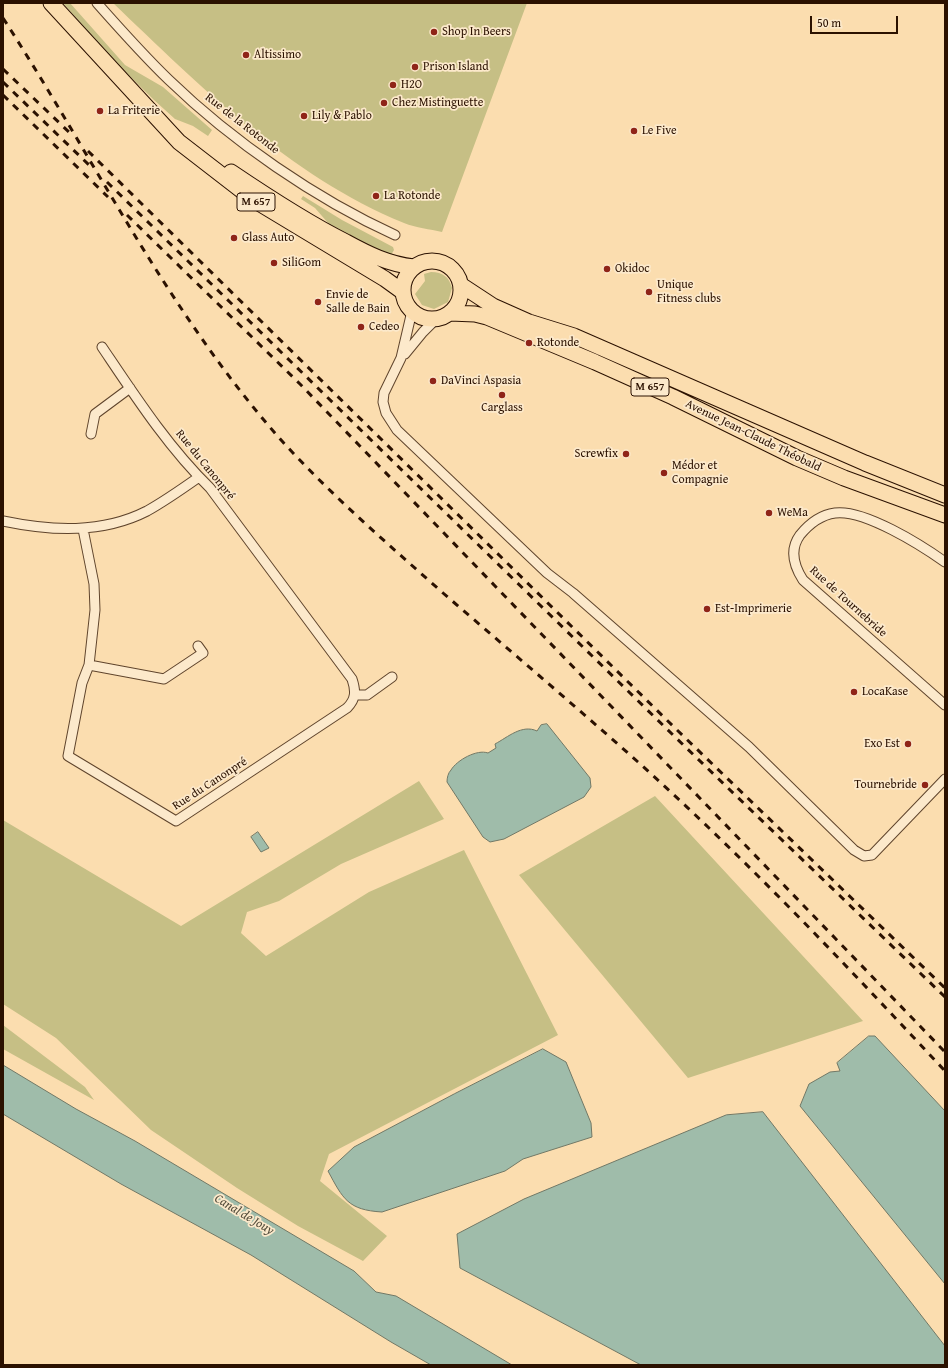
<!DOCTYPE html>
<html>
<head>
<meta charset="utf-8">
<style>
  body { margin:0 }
  #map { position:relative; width:948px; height:1368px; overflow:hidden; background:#fbddaf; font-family:"Gentium Book Plus",serif }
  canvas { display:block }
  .frame { position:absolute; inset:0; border:4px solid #2b1100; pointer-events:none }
  .scale { position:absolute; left:810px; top:16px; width:88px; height:18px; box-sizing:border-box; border:2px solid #2b1100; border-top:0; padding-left:5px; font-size:12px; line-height:14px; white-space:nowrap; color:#2b1100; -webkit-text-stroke:3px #fce9cb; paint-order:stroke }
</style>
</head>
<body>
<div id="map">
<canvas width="948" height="1368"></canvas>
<div class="frame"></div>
<div class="scale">50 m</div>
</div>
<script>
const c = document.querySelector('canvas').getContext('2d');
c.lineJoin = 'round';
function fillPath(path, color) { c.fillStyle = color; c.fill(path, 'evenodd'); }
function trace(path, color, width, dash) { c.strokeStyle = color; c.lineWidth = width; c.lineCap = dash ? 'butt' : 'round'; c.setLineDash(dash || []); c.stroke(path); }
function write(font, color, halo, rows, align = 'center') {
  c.font = font + ' "Gentium Book Plus",serif'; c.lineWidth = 3.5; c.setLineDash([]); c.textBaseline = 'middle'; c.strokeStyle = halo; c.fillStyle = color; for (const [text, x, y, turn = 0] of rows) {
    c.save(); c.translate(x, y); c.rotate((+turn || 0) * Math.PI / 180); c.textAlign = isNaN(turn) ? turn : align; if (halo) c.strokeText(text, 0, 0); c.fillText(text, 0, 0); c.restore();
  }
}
const green = new Path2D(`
  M 63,3 L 70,3 L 125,65 L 163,87 L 212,130 L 208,136 L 193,126 L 175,119 L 154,100 L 109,56 Z
  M 113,3 L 527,3 L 442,232 C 430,229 416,228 404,223 C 289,176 200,86 113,3 Z
  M 303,196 L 342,220 L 393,247 L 394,250 L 391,255 L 335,231 L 315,208 L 301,199 Z
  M 431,272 C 443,272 449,277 452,288 L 448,302 L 434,309 L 422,305 L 415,294 L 425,281 L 424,274 Z
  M 419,781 L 444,819 L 341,864 L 279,901 L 247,912 L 241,933 L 266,956 L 369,892 L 464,850 L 558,1035 L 329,1154 L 320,1181 L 387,1236 L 363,1261 L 298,1226 L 237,1188 L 151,1130 L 56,1038 L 3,1004 L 3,820 L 181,926 Z
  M 655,796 L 863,1021 L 688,1078 L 519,875 Z
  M 3,1025 L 85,1087 L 94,1100 L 3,1049 Z`);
const water = new Path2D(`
  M 547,724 L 590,778 L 591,787 L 584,797 L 504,839 L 490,842 L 483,837 L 447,782 C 447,778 448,773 451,770 C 457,760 477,749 488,753 L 496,748 L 495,744 C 508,737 522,724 537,731 L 541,725 Z
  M 258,832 L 269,848 L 261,852 L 251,837 Z
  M 869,1036 L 875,1036 L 945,1111 L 945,1284 L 800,1106 L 809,1084 L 830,1072 L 840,1071 L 837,1063 Z
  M 543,1049 L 566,1062 L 591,1123 L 592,1137 L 523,1159 L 505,1171 L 382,1212 C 348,1210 343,1199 328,1171 L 354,1147 L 454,1094 Z
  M 3,1065 L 76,1109 L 135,1141 L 354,1271 L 376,1292 L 396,1296 L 512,1365 L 431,1365 L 391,1342 L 251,1255 L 121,1184 L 3,1114 Z
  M 763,1112 L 945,1346 L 945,1365 L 641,1365 L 460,1268 L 457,1234 L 524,1199 L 726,1115 Z`);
const minor = new Path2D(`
  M 97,3 C 120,29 144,56 169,80 C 232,141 316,199 395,235
  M 412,311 L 401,358 L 384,393 L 383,402 L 386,413 L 397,430 L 547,573 L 573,593 L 749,747 L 854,850 L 864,856 L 872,855 L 945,779
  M 405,354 L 423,332 L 436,319
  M 91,434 L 95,414 L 130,388
  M 3,521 C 51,531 102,534 147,511 C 165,501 182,489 199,477
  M 83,529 L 94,584 L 95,610 L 89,665 L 82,683 L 68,756 L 176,821 L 347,708 C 356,699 356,691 352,679 L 210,488 C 168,447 135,396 102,347
  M 945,562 C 921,545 864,509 835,513 C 820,515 809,524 800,535 C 789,550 794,566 803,580 L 945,705
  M 89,665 L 164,679 L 203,653 L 198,646
  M 355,695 L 367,695 L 392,677`);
const primary = new Path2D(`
  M 51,3 L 179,142 L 254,200 L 385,279 L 403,292
  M 231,172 C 268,197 306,222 346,242 C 368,254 388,264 414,267
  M403 290a29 29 0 1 1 58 0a29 29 0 1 1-58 0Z
  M 461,285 L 493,306 L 529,322 L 574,336 L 865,463 L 945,495
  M 450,313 L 475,314 L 487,317 L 595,362 L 673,397 L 797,458 L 844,478 L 945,515`);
const rail = new Path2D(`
  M 3,18 C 95,160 169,314 282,441 C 332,496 388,544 443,593 C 508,649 574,705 638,762 C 746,859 846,965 945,1071
  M 3,69 L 71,134
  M 3,82 L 89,165
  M 3,95 L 108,197
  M 88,151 L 676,729 L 945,988
  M 107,182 L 673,735 L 945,997
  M 127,215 L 300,384 L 945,1052`);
const markers = [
  [434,32,4,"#8f2418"],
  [246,55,4,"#8f2418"],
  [415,67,4,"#8f2418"],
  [393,85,4,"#8f2418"],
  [384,103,4,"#8f2418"],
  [100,111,4,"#8f2418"],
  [304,116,4,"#8f2418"],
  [634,131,4,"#8f2418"],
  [376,196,4,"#8f2418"],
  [234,238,4,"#8f2418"],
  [274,263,4,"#8f2418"],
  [607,269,4,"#8f2418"],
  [649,292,4,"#8f2418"],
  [318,302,4,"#8f2418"],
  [361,327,4,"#8f2418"],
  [529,343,4,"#8f2418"],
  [433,381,4,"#8f2418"],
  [502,395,4,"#8f2418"],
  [626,454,4,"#8f2418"],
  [664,473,4,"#8f2418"],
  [769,513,4,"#8f2418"],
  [707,609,4,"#8f2418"],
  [854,692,4,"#8f2418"],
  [908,744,4,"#8f2418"],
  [925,785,4,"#8f2418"]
];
const shields = [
  [256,202,38],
  [650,387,38]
];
const shieldNames = [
  ["M 657",256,202],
  ["M 657",650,387]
];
const poiNames = [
  ["Shop In Beers",442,32],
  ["Altissimo",254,55],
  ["Prison Island",423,67],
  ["H2O",401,85],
  ["Chez Mistinguette",392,103],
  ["La Friterie",108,111],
  ["Lily & Pablo",312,116],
  ["Le Five",642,131],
  ["La Rotonde",384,196],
  ["Glass Auto",242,238],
  ["SiliGom",282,263],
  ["Okidoc",615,269],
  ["Unique",657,285],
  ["Fitness clubs",657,299],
  ["Envie de",326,295],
  ["Salle de Bain",326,309],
  ["Cedeo",369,327],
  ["Rotonde",537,343],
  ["DaVinci Aspasia",441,381],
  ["Carglass",502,408,"center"],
  ["Screwfix",618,454,"right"],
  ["Médor et",672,466],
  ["Compagnie",672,480],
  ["WeMa",777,513],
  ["Est-Imprimerie",715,609],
  ["LocaKase",862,692],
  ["Exo Est",900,744,"right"],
  ["Tournebride",917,785,"right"]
];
const streetNames = [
  ["Rue de la Rotonde",242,124,38],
  ["Avenue Jean-Claude Théobald",753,436,26],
  ["Rue du Canonpré",205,465,51],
  ["Rue de Tournebride",848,602,42],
  ["Rue du Canonpré",210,784,-33]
];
const waterNames = [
  ["Canal de Jouy",244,1215,31]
];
fillPath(green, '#c6bf85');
fillPath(water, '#9fbcaa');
trace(water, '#717866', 1);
trace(minor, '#5f442c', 11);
trace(primary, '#2b1100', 17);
trace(minor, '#fce9cb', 9);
trace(primary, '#fbddaf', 15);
trace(rail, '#2b1100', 3, [7, 7]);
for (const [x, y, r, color] of markers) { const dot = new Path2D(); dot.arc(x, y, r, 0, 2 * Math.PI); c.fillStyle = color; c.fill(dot); trace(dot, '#fce9cb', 1.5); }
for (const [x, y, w] of shields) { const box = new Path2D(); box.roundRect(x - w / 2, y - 9, w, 18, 3); c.fillStyle = '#fce9cb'; c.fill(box); trace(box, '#2b1100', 1); }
write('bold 11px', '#2b1100', null, shieldNames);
write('12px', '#2b1100', '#fce9cb', poiNames, 'left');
write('12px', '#2b1100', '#fce9cb', streetNames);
write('italic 13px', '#544d3c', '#fce9cb', waterNames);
</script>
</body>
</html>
